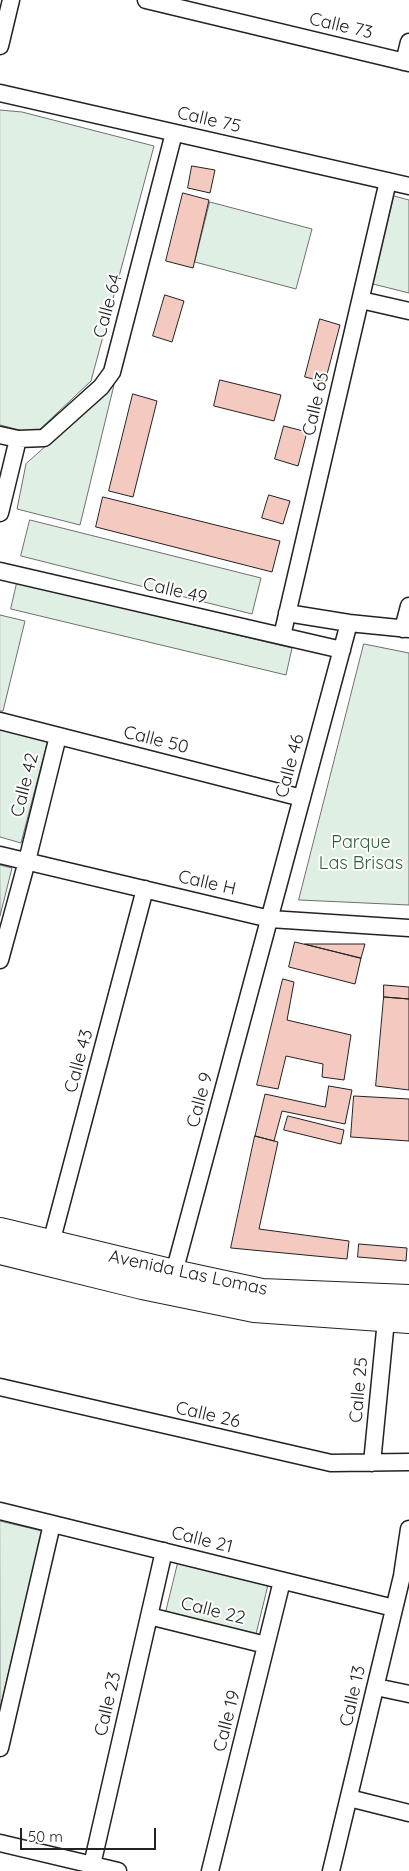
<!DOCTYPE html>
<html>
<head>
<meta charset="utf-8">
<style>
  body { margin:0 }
  #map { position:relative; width:409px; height:1871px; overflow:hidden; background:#fff; font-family:Quicksand,sans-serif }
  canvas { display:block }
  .scale { position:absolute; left:20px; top:1828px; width:136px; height:22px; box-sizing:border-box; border:2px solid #222; border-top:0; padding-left:6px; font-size:15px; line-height:18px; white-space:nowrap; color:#222; -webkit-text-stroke:4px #fff; paint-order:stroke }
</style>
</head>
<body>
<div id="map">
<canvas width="409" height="1871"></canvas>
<div class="scale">50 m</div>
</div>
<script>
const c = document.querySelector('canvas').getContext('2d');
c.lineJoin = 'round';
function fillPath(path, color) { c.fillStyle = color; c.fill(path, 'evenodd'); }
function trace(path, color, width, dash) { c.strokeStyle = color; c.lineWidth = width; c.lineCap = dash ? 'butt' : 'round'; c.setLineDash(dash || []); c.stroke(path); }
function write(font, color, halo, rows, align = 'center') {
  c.font = font + ' Quicksand,sans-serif'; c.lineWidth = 4; c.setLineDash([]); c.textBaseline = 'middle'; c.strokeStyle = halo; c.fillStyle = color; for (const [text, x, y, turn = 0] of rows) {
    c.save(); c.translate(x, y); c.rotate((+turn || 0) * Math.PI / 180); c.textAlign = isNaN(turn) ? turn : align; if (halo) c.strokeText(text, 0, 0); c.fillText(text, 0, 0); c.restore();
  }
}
const green = new Path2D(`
  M 0,110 L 22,112 L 154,146 L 91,381 L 38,431 L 27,432 L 0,425 Z
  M 394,196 L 409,200 L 409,293 L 373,284 Z
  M 210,202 L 312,229 L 296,289 L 195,262 Z
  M 114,385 L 80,525 L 17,509 L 26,464 Z
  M 30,520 L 261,578 L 252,614 L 21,556 Z
  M 17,583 L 292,648 L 286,675 L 11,609 Z
  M 0,615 L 25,621 L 3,711 L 0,711 Z
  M 364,644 L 409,653 L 409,905 L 299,900 Z
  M 0,728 L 48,740 L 21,843 L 0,837 Z
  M 0,865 L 12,868 L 0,916 Z
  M 0,1521 L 42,1531 L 0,1709 Z
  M 178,1563 L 268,1585 L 256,1634 L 166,1612 Z`);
const building = new Path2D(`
  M 192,166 L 215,170 L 210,193 L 188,188 Z
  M 183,193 L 209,200 L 193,268 L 166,261 Z
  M 165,295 L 184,301 L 172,342 L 153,336 Z
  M 320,319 L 340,325 L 325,382 L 305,377 Z
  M 220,380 L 281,395 L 274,421 L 214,406 Z
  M 133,394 L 157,401 L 133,497 L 109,491 Z
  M 284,426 L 307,432 L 298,466 L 275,459 Z
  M 269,495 L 290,501 L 283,524 L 262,518 Z
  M 103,497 L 280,541 L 272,572 L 96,527 Z
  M 295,942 L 361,958 L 355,984 L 289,967 Z
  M 305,944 L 365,944 L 361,958 Z
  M 283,979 L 294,982 L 287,1020 L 351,1035 L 344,1080 L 322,1077 L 323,1064 L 286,1056 L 278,1089 L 257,1085 Z
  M 384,985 L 409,987 L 409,999 L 384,997 Z
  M 384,997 L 409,999 L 409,1090 L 376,1086 Z
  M 329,1086 L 352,1090 L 345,1124 L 282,1111 L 274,1141 L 255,1136 L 265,1094 L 325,1107 Z
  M 354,1096 L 409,1099 L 409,1141 L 351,1137 Z
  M 288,1116 L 344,1130 L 341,1144 L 284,1130 Z
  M 255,1136 L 278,1142 L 259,1229 L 349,1241 L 347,1259 L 231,1248 Z
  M 359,1244 L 407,1248 L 406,1261 L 358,1257 Z`);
const street = new Path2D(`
  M 146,0 L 409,63
  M 0,46 L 11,0
  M 404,62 L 409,42
  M 0,93 L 409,186
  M 361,300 L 409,311
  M 0,435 L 18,439 L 44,438 L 101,387 L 112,372 L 174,133
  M 0,513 L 18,439
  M 0,571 L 342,650
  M 287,613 L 349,623 L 409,629
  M 403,629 L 409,606
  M 282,636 L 388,181
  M 0,721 L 302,798
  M 0,855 L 270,919 L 409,928
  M 0,960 L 27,861 L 58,736
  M 51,1243 L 145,889
  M 172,1280 L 349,623
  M 0,1387 L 331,1463 L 409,1462
  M 372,1463 L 386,1320
  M 0,1511 L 394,1608
  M 149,1616 L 266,1645
  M 376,1687 L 409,1694
  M 0,1748 L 52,1524
  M 349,1798 L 409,1813
  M 0,1843 L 118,1871
  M 92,1865 L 164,1551
  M 210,1871 L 282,1581
  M 331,1871 L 402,1576 L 409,1529`);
const secondary = new Path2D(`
  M 0,1230 L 174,1272 L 262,1291 L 409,1297
  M 0,1252 L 142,1287 L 254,1310 L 409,1321`);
const streetNames = [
  ["Calle 73",341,26,13],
  ["Calle 75",209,120,13],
  ["Calle 64",108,306,-75],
  ["Calle 63",316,404,-77],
  ["Calle 49",175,591,13],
  ["Calle 50",156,740,14],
  ["Calle 46",290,766,-75],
  ["Calle 42",25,785,-76],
  ["Calle H",207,883,13],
  ["Calle 43",79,1061,-75],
  ["Calle 9",200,1100,-75],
  ["Avenida Las Lomas",188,1273,12],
  ["Calle 25",359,1390,-85],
  ["Calle 26",208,1415,13],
  ["Calle 21",202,1540,14],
  ["Calle 22",213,1611,14],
  ["Calle 13",353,1696,-77],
  ["Calle 23",108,1704,-77],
  ["Calle 19",227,1721,-76]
];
const parkNames = [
  ["Parque",361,843],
  ["Las Brisas",361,864]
];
fillPath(green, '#e0efe3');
trace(green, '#6f6f6f', 1);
fillPath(building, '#f3c9c0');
trace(building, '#222', 1);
trace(street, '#222', 19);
trace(secondary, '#222', 26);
trace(street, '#fff', 16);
trace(secondary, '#fff', 24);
write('18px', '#222', '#fff', streetNames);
write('18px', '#2f5e38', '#fff', parkNames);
</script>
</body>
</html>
